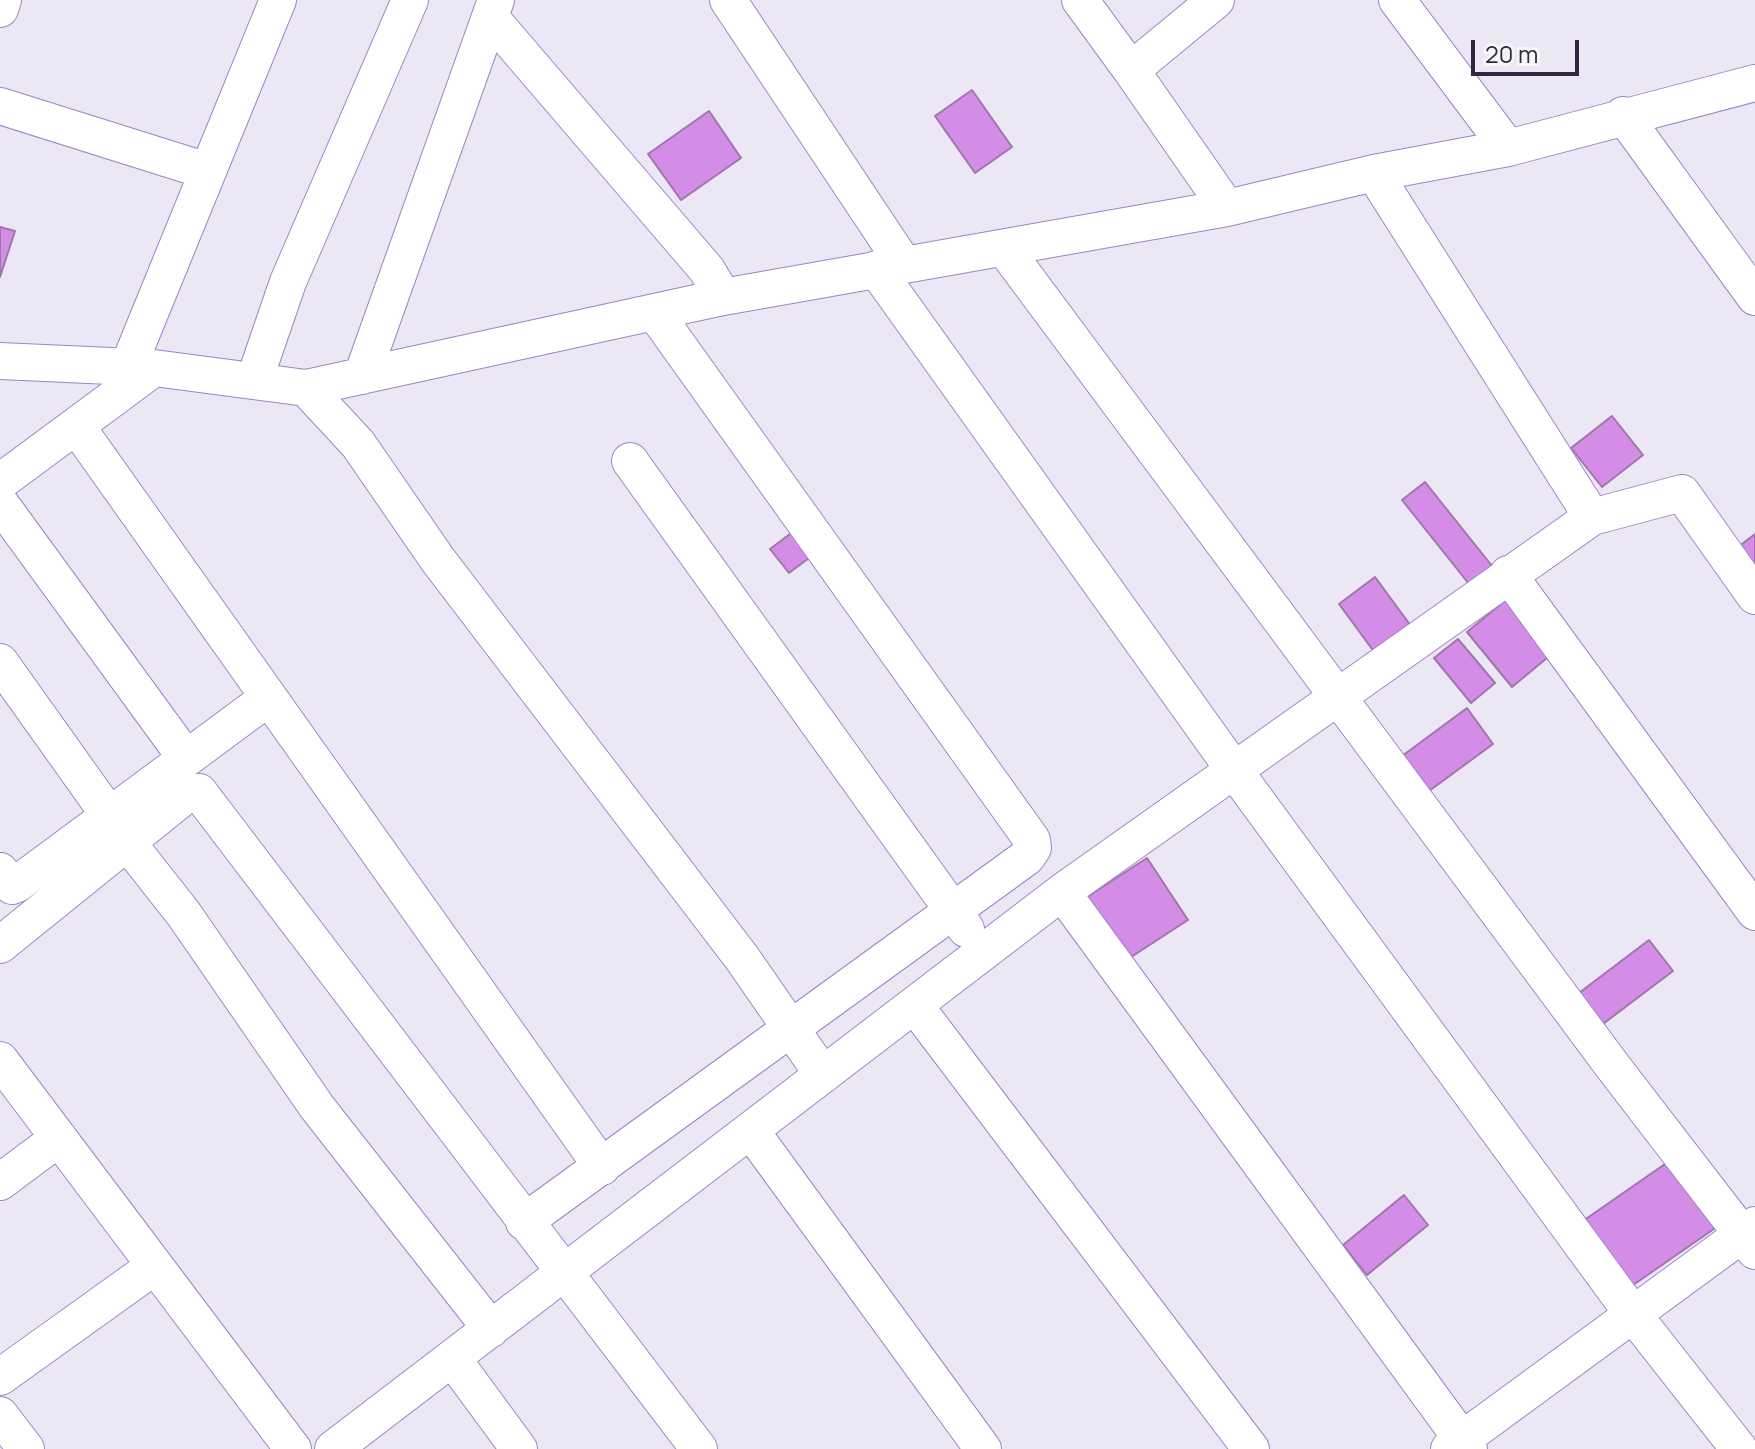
<!DOCTYPE html>
<html>
<head>
<meta charset="utf-8">
<style>
  body { margin:0 }
  #map { position:relative; width:1755px; height:1449px; overflow:hidden; background:#ebe7f5; font-family:Manrope,sans-serif }
  canvas { display:block }
  .scale { position:absolute; left:1471px; top:40px; width:108px; height:36px; box-sizing:border-box; border:4px solid #302741; border-top:0; padding-left:10px; font-size:24px; line-height:28px; white-space:nowrap; color:#302741; -webkit-text-stroke:6px #f6f6f6; paint-order:stroke }
</style>
</head>
<body>
<div id="map">
<canvas width="1755" height="1449"></canvas>
<div class="scale">20 m</div>
</div>
<script>
const c = document.querySelector('canvas').getContext('2d');
c.lineJoin = 'round';
function fillPath(path, color) { c.fillStyle = color; c.fill(path, 'evenodd'); }
function trace(path, color, width, dash) { c.strokeStyle = color; c.lineWidth = width; c.lineCap = dash ? 'butt' : 'round'; c.setLineDash(dash || []); c.stroke(path); }
const building = new Path2D(`
  M 972,90 L 1012,147 L 975,173 L 935,116 Z
  M 709,111 L 741,158 L 681,200 L 648,154 Z
  M 0,227 L 15,231 L 0,277 Z
  M 1612,416 L 1643,455 L 1602,487 L 1571,448 Z
  M 1425,482 L 1492,566 L 1469,584 L 1402,500 Z
  M 802,525 L 821,549 L 789,573 L 770,549 Z
  M 1755,534 L 1755,569 L 1738,547 Z
  M 1375,577 L 1411,626 L 1375,653 L 1339,604 Z
  M 1507,599 L 1553,653 L 1512,687 L 1467,632 Z
  M 1458,639 L 1495,683 L 1471,703 L 1434,658 Z
  M 1467,708 L 1493,744 L 1425,794 L 1398,759 Z
  M 1147,858 L 1188,920 L 1128,959 L 1087,897 Z
  M 1649,940 L 1673,971 L 1599,1027 L 1575,996 Z
  M 1675,1157 L 1721,1224 L 1626,1290 L 1580,1223 Z
  M 1404,1195 L 1428,1225 L 1367,1275 L 1343,1245 Z`);
const minor = new Path2D(`
  M 728,0 L 903,263
  M 1080,0 L 1131,70 L 1216,0
  M 1397,0 L 1508,148
  M 0,9 L 3,0
  M 490,17 L 707,270 L 723,297
  M 1131,70 L 1227,208
  M 0,106 L 207,171
  M 1623,115 L 1755,297
  M 1004,248 L 1614,1068 L 1755,1251
  M 876,269 L 1234,770 L 1632,1313 L 1739,1449
  M 0,361 L 154,368 L 306,388 L 723,297 L 1227,208 L 1374,173 L 1508,148 L 1755,83
  M 128,367 L 278,0
  M 362,376 L 496,0
  M 254,381 L 288,282 L 410,0
  M 306,388 L 358,444 L 438,560 L 742,958 L 823,1075
  M 77,427 L 602,1167
  M 630,461 L 966,929
  M 0,482 L 154,368
  M 0,503 L 186,758
  M 1592,517 L 1682,493 L 1755,596
  M 1508,574 L 1755,912
  M 0,662 L 109,815
  M 127,842 L 183,913 L 317,1107 L 491,1329
  M 0,871 L 12,886 L 17,884 L 268,698
  M 1062,892 L 1469,1449
  M 0,945 L 187,794 L 199,792 L 699,1449
  M 916,1007 L 1251,1449
  M 0,1060 L 293,1449
  M 751,1131 L 983,1449
  M 0,1182 L 59,1138
  M 524,1222 L 1027,857 L 1033,848 L 1032,840 L 655,313
  M 452,1358 L 519,1449
  M 0,1377 L 155,1266
  M 0,1415 L 26,1449
  M 333,1449 L 1062,892 L 1592,517 L 1374,173
  M 1449,1449 L 1755,1225`);
fillPath(building, '#d38de6');
trace(building, '#a075ac', 2);
trace(minor, '#9b86c6', 38);
trace(minor, '#fff', 36);
</script>
</body>
</html>
